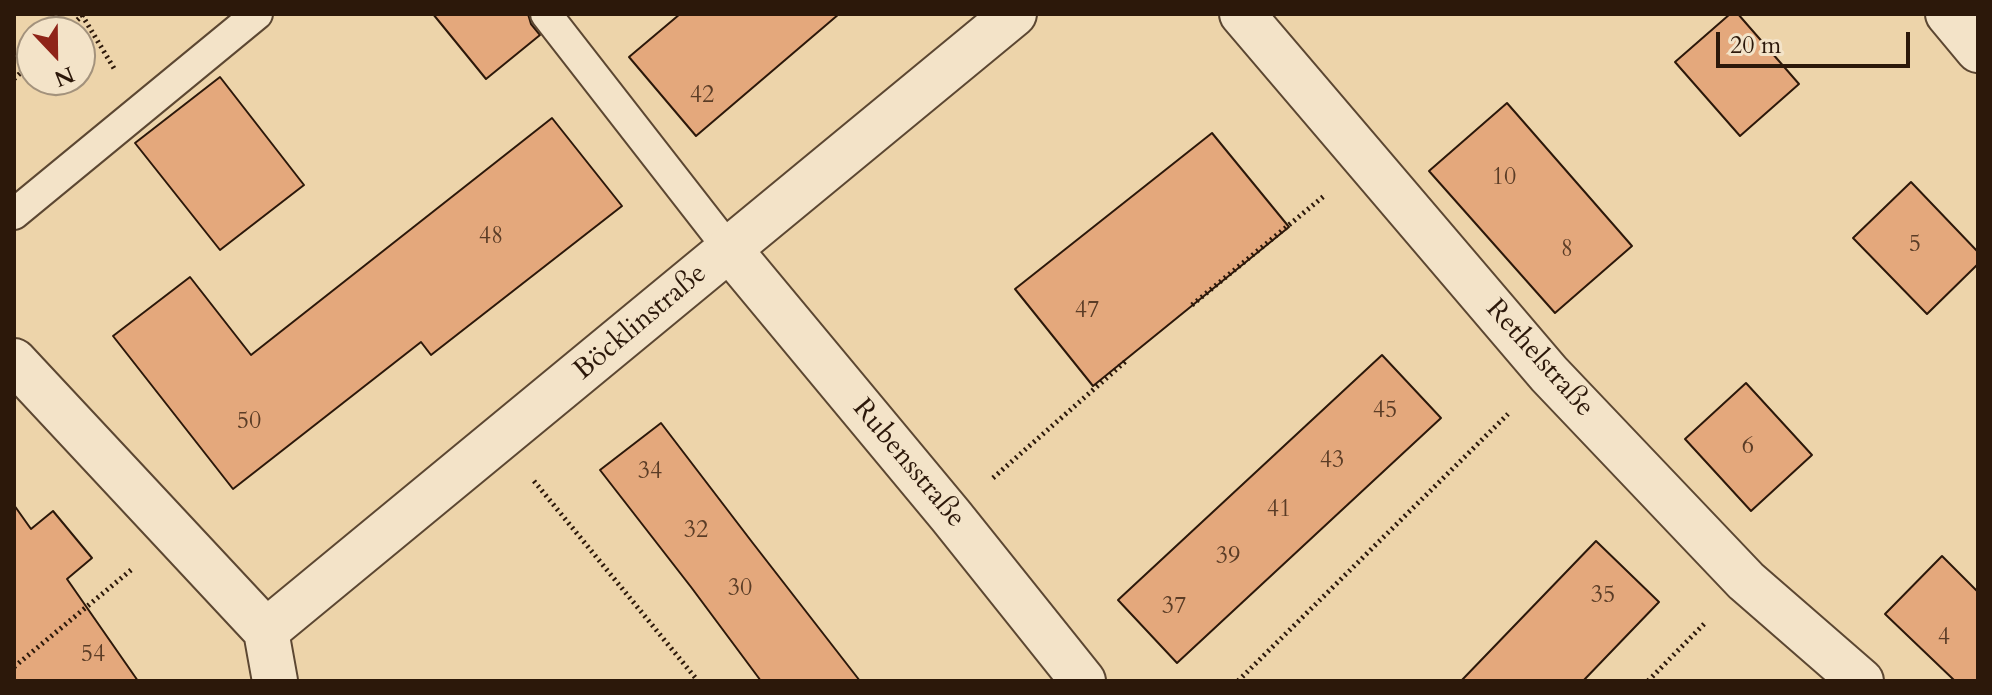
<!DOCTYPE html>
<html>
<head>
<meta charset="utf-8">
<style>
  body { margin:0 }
  #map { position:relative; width:1992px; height:695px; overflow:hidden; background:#edd4aa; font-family:Cardo,serif }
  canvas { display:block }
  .frame { position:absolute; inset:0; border:16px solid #2c180a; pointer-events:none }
  .north { position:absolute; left:16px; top:16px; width:80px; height:80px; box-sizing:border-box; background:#f3e3c8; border:2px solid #a3927c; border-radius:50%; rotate:158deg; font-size:22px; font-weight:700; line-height:32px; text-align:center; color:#2c180a }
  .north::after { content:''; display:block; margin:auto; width:28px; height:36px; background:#8f2418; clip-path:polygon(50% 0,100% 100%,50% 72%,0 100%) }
  .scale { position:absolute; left:1716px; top:32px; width:194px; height:36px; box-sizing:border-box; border:4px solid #2c180a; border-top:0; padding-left:10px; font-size:24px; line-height:28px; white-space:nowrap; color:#2c180a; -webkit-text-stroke:6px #f3e3c8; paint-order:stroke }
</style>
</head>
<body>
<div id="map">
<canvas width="1992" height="695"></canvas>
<div class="frame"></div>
<div class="north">N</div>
<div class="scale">20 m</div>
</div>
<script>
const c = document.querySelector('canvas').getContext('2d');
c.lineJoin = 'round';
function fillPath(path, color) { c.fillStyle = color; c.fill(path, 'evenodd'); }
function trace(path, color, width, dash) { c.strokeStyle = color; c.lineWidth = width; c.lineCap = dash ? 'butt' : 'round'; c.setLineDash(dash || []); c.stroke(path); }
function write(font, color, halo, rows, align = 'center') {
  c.font = font + ' Cardo,serif'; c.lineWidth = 6; c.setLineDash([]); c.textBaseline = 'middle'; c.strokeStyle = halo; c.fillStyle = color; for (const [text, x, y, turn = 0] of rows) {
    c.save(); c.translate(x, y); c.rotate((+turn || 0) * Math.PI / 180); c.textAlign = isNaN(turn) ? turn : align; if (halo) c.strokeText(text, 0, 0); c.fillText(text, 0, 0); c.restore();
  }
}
const building = new Path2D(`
  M 433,14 L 528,14 L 531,24 L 540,35 L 486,79 Z
  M 680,14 L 839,14 L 696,136 L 629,57 Z
  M 1730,14 L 1738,14 L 1799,84 L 1740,136 L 1675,62 Z
  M 220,77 L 304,185 L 220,250 L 135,143 Z
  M 1507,103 L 1632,246 L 1555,313 L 1429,171 Z
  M 552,118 L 622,206 L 431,355 L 421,342 L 233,489 L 113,336 L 190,277 L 251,355 Z
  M 1212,133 L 1289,227 L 1093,386 L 1015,289 Z
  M 1911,182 L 1978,252 L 1978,264 L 1927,314 L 1853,238 Z
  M 1382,355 L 1441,418 L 1177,663 L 1118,600 Z
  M 1746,383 L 1812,455 L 1751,511 L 1685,439 Z
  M 661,423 L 752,542 L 860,681 L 761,681 L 691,587 L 600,470 Z
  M 14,505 L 31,529 L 53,511 L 92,558 L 67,579 L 138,681 L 14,681 Z
  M 1596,541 L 1659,602 L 1583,681 L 1461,681 Z
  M 1942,556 L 1978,592 L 1978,681 L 1955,681 L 1885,614 Z`);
const path = new Path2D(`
  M 82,15 L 115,70
  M 64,32 L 84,14
  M 14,79 L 32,62
  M 1192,305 L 1324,196
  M 993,478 L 1127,360
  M 534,481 L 698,681
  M 14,667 L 131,570
  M 1238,681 L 1508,414
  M 1648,681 L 1706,622`);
const service = new Path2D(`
  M 546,14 L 729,249
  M 14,214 L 257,14`);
const minor = new Path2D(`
  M 1242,14 L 1549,374 L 1746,581 L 1861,681
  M 1948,14 L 1978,50
  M 729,249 L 951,516 L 1083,681
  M 14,361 L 266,631 L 275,681
  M 266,631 L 1014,14`);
const numberNames = [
  ["42",702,96],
  ["10",1504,178],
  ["48",491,237],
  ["5",1915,245],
  ["8",1567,250],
  ["47",1087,311],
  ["45",1385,411],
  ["50",249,422],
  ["6",1748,447],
  ["43",1332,461],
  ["34",650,472],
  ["41",1279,510],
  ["32",696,531],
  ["39",1228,557],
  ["30",740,589],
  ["35",1603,596],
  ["37",1174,607],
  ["4",1944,638],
  ["54",93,655]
];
const streetNames = [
  ["Böcklinstraße",641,323,-40],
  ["Rethelstraße",1539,359,48],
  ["Rubensstraße",908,464,50]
];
fillPath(building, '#e4a87c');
trace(building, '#2c180a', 2);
trace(service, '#5c4732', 34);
trace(minor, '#5c4732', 48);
trace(path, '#2c180a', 5, [2, 4]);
trace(service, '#f3e3c8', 30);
trace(minor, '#f3e3c8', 44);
write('24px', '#5a3c26', null, numberNames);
write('28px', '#2c180a', '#f3e3c8', streetNames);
</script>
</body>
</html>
